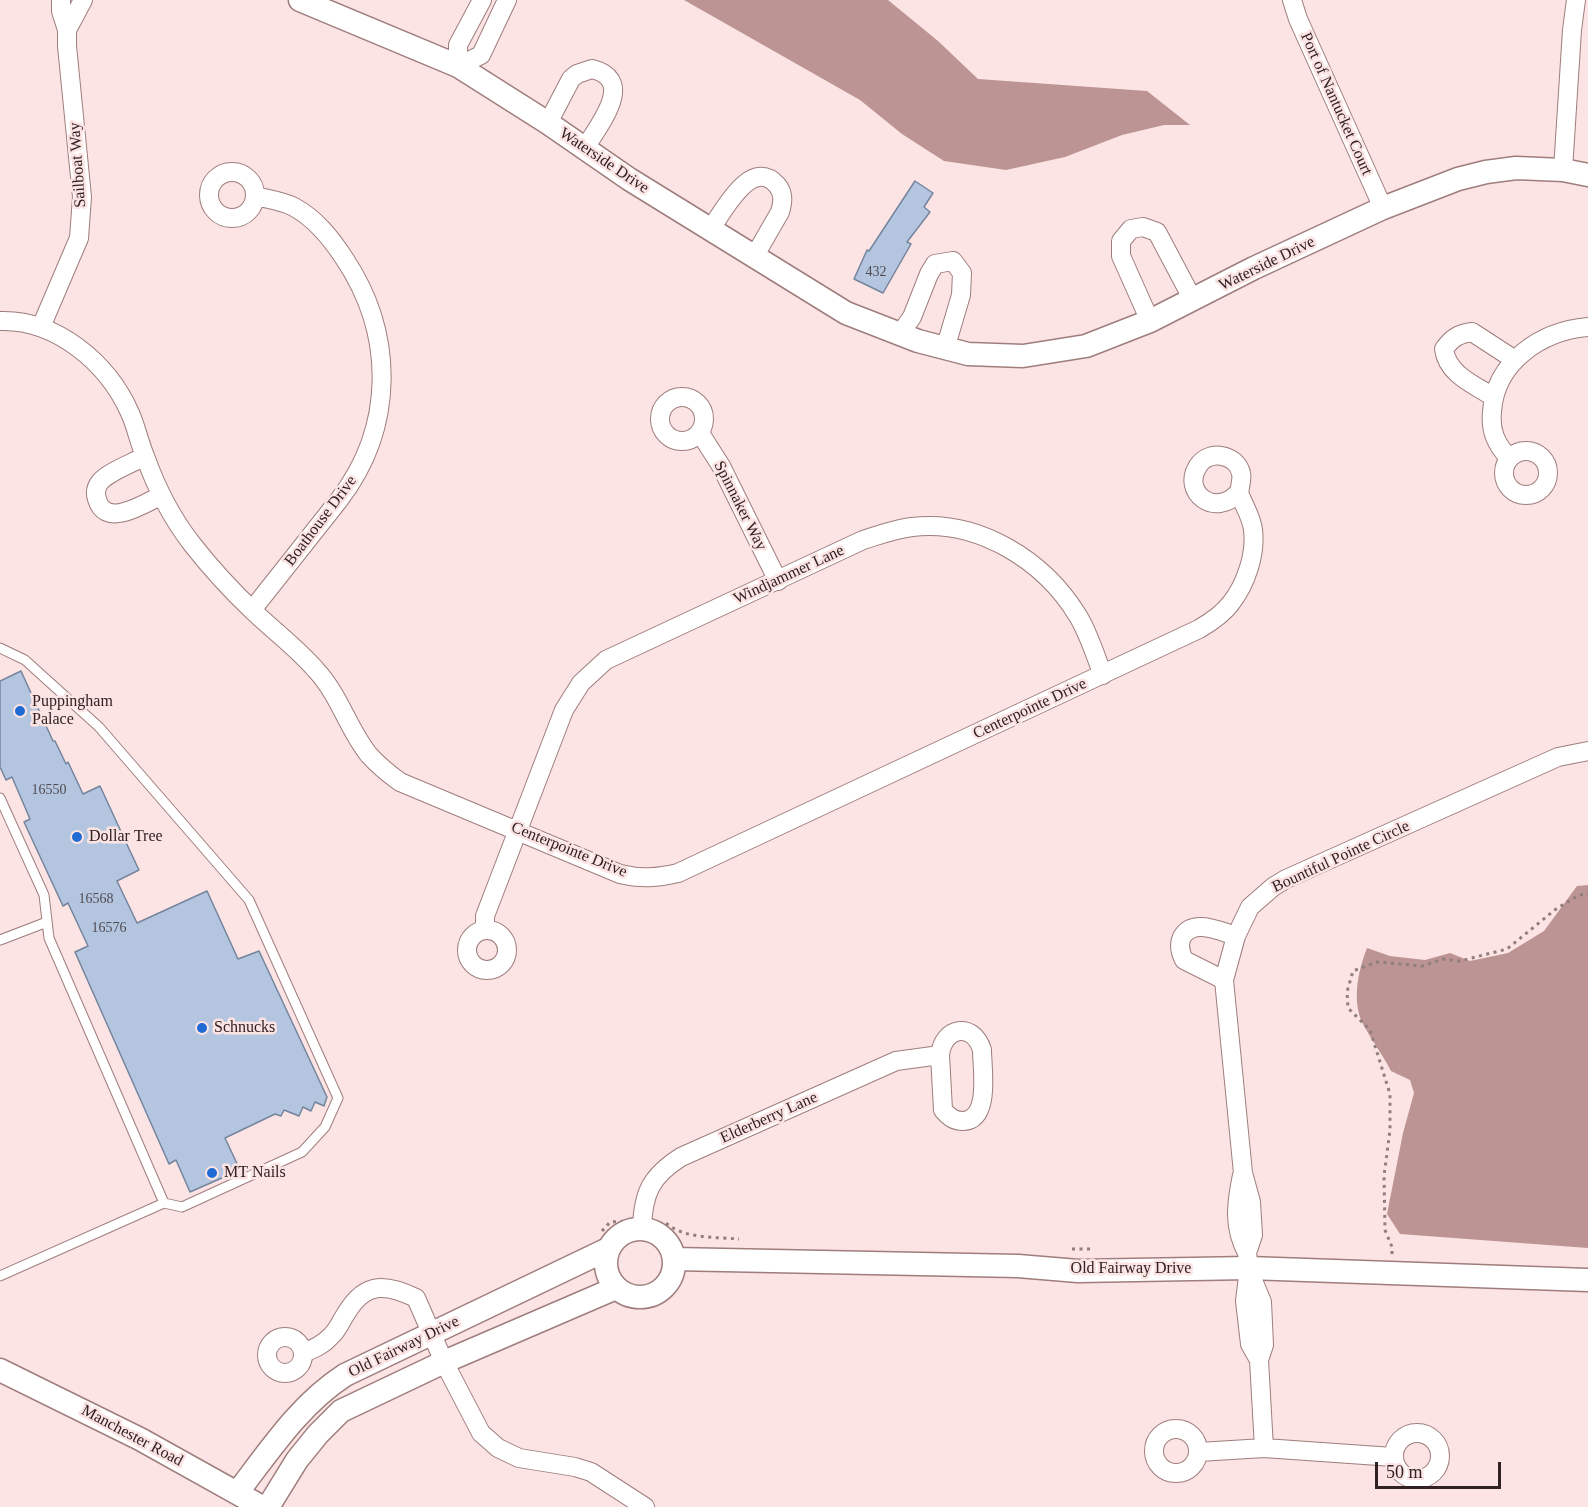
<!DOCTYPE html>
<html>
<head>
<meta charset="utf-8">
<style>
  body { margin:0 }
  #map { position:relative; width:1588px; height:1507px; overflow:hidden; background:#fbe4e3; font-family:"Times New Roman",serif }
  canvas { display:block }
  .scale { position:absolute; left:1375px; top:1462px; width:126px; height:27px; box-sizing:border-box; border:3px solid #302222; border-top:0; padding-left:8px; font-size:18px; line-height:21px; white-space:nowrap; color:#302222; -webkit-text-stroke:4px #fbe4e3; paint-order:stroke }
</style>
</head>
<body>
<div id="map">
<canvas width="1588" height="1507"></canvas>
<div class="scale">50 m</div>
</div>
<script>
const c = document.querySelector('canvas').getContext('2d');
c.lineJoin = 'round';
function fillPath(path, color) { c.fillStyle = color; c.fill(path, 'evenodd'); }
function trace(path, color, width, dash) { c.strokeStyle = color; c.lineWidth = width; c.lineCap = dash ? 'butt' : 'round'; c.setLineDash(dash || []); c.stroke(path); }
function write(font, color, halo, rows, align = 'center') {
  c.font = font + ' "Times New Roman",serif'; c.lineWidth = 5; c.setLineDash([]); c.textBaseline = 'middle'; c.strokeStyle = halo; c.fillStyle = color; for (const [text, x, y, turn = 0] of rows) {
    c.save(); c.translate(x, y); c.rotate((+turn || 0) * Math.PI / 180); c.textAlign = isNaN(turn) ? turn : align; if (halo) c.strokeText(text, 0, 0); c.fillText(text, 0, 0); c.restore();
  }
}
const water = new Path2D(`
  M 684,0 L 888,0 L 938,41 L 978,79 L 1147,91 L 1190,125 L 1164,125 L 1122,135 L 1065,157 L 1006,170 L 944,161 L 902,134 L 860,100 Z
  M 1588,885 L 1588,1248 L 1400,1234 L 1387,1214 L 1403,1133 L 1414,1093 L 1410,1080 L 1391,1071 C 1382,1054 1373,1042 1364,1026 C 1351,1003 1358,971 1367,948 L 1390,956 L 1425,960 L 1450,953 L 1470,961 L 1508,953 L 1544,931 L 1577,886 Z`);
const building = new Path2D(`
  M 915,181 L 933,193 L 924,207 L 930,212 L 907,242 L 911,244 L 883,293 L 854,279 L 867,250 L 869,251 Z
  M 21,671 L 53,741 L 55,741 L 66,764 L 68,762 L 83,794 L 100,786 L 130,851 L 139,870 L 117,881 L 137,923 L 207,891 L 238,959 L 259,951 L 327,1097 L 324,1106 L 315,1102 L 311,1111 L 303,1107 L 299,1116 L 284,1110 L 281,1116 L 275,1114 L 225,1138 L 240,1170 L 190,1192 L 176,1160 L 169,1164 L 75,952 L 88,946 L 68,903 L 63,906 L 24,822 L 30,819 L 12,777 L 6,780 L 0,767 L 0,681 Z`);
const path = new Path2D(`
  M 659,1225 L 666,1223 C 684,1239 716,1237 739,1239
  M 602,1231 L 610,1222 L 627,1221
  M 1072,1249 L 1093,1249
  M 1392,1254 L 1392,1247 L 1385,1230 L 1384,1176 L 1390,1130 L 1390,1094 L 1370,1030 L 1348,1008 L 1347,992 L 1353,971 L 1377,962 L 1422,966 L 1443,959 L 1460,961 L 1507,949 L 1556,909 L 1579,895 L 1588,894`);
const service = new Path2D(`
  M 0,648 L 25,660 L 99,727 L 249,900 L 338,1098 L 325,1127 L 302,1152 L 182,1207 L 164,1203
  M 0,798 L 44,895 L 49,938 L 164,1203 L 0,1276
  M 0,940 L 47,922`);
const minor = new Path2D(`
  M 482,0 L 458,45 L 458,66 L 481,55 L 507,0
  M 1292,0 L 1298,19 L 1383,208
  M 67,30 L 83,0
  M 548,123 L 571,79 L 577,74 L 592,69 C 637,80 598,126 585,148
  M 1563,170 L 1572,30 L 1576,0
  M209 195a23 23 0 1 1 46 0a23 23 0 1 1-46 0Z
  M 710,230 C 723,212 751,156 777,185 C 784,193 783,202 780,212 L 754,257
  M 0,321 C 56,319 108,363 130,413 C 136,426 139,442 145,456 C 156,487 171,517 192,544 C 210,567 232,591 253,611 C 274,631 297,648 316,670 C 340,696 348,729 369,755 C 378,765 389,774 400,782 L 620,874 C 641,879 657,878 678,873 L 1199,629 C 1211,622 1223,614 1231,603 C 1246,584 1256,554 1253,530 C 1252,518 1244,506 1240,495 C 1238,488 1243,481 1241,473 C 1236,454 1209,449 1198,466 C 1181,492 1215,519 1239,492
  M 1150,321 L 1121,256 L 1121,241 L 1131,229 L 1143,227 L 1157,232 L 1193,300
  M 41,327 L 79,238 L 82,197 L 67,46 L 67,30 L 61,11 L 61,0
  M 900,334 L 912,317 L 929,274 L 935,264 L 953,261 L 962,273 L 961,295 L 945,349
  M 1494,397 C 1474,385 1447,374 1444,349 C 1452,338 1458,334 1472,332 L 1515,360
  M660 419a22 22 0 1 1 44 0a22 22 0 1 1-44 0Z
  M 700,433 L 721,466 L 778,581
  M1504 473a22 22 0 1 1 44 0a22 22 0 1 1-44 0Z
  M 145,456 C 133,463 108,472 100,482 C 96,487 95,493 97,499 C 105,529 144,504 160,496
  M 1509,458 C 1496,444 1490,431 1492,412 C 1495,362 1541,331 1588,327
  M 252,610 L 339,500 C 395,427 395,334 344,258 C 331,238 316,219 294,207 C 283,201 267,199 255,196
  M 485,930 L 485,916 L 564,710 L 581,683 L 606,660 L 863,540 C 879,535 895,529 912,527 C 978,519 1044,560 1078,616 C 1089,634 1095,655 1103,675
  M467 950a20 20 0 1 1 40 0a20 20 0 1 1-40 0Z
  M 1224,980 L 1184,960 C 1180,952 1178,945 1182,937 C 1193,918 1219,931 1236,936
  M 1242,1175 C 1236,1204 1233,1227 1247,1253
  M 642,1228 C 643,1193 651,1176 681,1157 L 896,1061 L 940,1055 L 943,1110 C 949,1117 954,1121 963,1121 C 991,1120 982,1068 982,1050 C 973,1021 943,1027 940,1055
  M 1250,1273 L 1262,1302 L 1264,1345 L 1259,1360 L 1264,1448
  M267 1355a18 18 0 1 1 36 0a18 18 0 1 1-36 0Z
  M 303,1353 C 314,1349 323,1345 331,1336 C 338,1330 342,1319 347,1312 C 366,1281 387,1284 416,1298 L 444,1362 L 481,1433 L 498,1448 L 519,1458 L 575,1467 L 591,1472 L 645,1507
  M 1259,1360 L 1250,1344 L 1245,1301 L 1249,1268 L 1247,1253 L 1253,1235 L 1251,1202 L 1243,1173 L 1224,980 L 1236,936 L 1250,907 L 1273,887 L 1286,879 L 1558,757 L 1588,751
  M1154 1451a22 22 0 1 1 44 0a22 22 0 1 1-44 0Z
  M1394 1456a23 23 0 1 1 46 0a23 23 0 1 1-46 0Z
  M 1199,1452 L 1264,1448 L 1393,1457`);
const tertiary = new Path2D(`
  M 300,0 L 458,66 L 548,123 L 629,179 L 846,313 L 918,341 L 968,354 L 1023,356 L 1086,346 L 1150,321 L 1254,268 L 1383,208 L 1458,179 L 1486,172 L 1516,168 L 1563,170 L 1588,175
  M606 1263a34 34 0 1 1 68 0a34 34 0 1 1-68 0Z
  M 674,1259 L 1018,1266 L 1078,1271 L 1249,1268 L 1588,1280
  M 0,1370 L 140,1439 L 262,1507
  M 237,1493 C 270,1450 299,1405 345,1375 L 608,1249
  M 268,1507 L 297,1460 L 318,1434 L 341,1411 L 444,1362 L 616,1288`);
const markers = [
  [20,711,6,"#206ad5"],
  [77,837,6,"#206ad5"],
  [202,1028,6,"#206ad5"],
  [212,1173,6,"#206ad5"]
];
const numberNames = [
  ["432",876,272],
  ["16550",49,790],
  ["16568",96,899],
  ["16576",109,928]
];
const streetNames = [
  ["Port of Nantucket Court",1336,104,66],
  ["Waterside Drive",604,161,34],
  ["Sailboat Way",78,165,-94],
  ["Waterside Drive",1267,264,-26],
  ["Spinnaker Way",740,506,63],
  ["Boathouse Drive",321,521,-53],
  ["Windjammer Lane",789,575,-25],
  ["Centerpointe Drive",1030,709,-25],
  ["Centerpointe Drive",569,850,22],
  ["Bountiful Pointe Circle",1341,857,-25],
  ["Elderberry Lane",769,1118,-24],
  ["Old Fairway Drive",1131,1269],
  ["Old Fairway Drive",404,1347,-26],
  ["Manchester Road",132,1436,28]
];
const poiNames = [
  ["Puppingham",32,702],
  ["Palace",32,720],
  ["Dollar Tree",89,837],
  ["Schnucks",214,1028],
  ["MT Nails",224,1173]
];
fillPath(water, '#bc9493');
fillPath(building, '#b3c5df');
trace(building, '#75859e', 1.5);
trace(service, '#9f7d7c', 11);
trace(minor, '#9f7d7c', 20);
trace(tertiary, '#9f7d7c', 25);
trace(path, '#907d7d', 3, [3, 4.5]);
trace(service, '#fff', 9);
trace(minor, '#fff', 18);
trace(tertiary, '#fff', 22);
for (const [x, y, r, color] of markers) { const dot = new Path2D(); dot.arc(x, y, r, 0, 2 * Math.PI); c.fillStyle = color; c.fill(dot); trace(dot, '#fbe4e3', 2); }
write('14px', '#514b51', null, numberNames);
write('16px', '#302222', '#fbe4e3', streetNames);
write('16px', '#302222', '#fbe4e3', poiNames, 'left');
</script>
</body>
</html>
